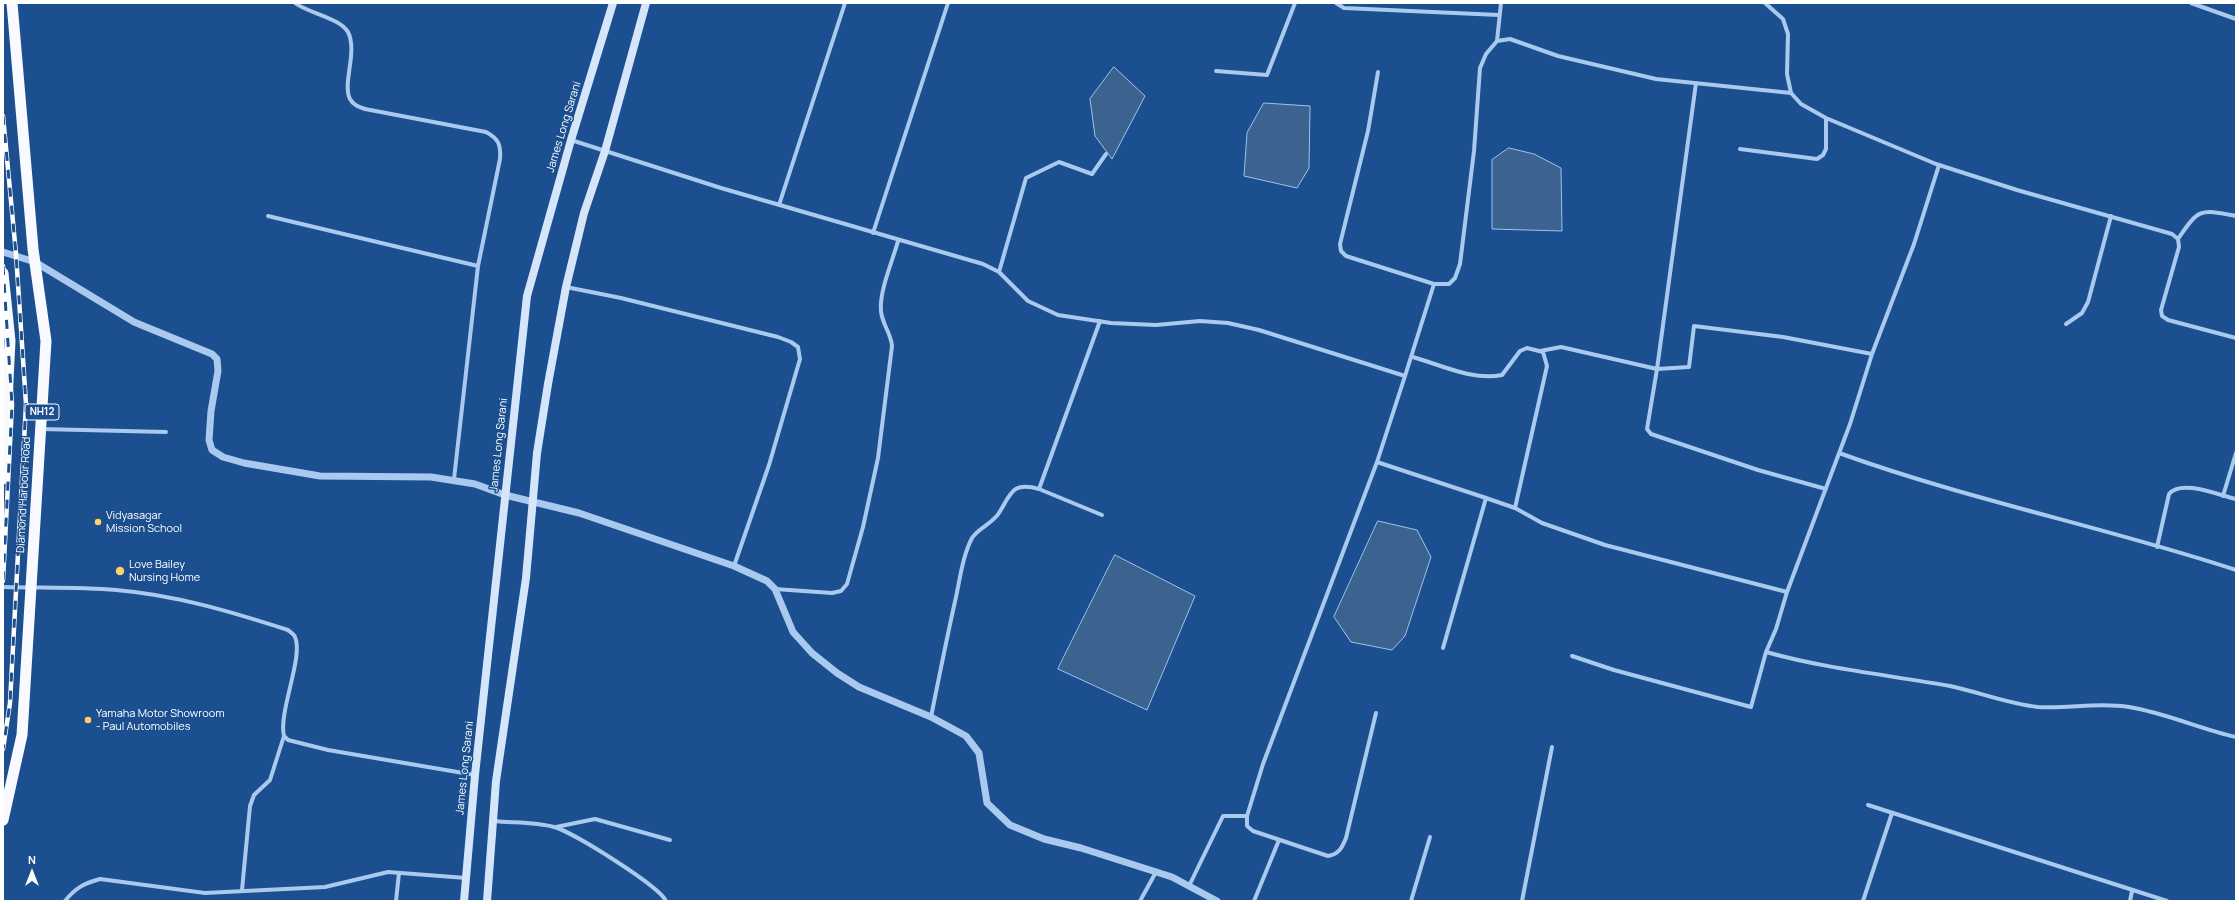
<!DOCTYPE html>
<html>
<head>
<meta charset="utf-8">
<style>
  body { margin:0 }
  #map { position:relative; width:2239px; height:904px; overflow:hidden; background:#1b4f8f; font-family:Manrope,sans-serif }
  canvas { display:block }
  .frame { position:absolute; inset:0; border:4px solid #fff; pointer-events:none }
  .north { position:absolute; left:12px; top:852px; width:40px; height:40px; -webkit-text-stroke:3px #1b4f8f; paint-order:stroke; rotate:0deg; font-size:11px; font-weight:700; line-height:16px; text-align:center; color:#fff }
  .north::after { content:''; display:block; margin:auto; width:14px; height:18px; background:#fff; clip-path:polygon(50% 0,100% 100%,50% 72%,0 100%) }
</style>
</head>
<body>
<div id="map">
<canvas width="2239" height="904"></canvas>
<div class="frame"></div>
<div class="north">N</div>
</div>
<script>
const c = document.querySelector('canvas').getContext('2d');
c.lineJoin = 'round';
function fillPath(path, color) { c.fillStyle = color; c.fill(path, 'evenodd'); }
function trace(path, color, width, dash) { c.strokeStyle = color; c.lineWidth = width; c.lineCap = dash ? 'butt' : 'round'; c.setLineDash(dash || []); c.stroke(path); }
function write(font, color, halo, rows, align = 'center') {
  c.font = font + ' Manrope,sans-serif'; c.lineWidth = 3; c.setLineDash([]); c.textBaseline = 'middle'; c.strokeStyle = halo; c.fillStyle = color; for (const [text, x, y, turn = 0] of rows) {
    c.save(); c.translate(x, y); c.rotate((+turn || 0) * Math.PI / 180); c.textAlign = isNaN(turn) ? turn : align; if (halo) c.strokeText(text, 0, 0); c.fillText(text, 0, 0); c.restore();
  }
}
const water = new Path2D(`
  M 1114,67 L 1145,96 L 1112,159 L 1095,136 L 1090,99 Z
  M 1264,103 L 1310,106 L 1309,168 L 1297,188 L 1244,176 L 1247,133 Z
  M 1509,148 L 1534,154 L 1561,168 L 1562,231 L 1492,229 L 1492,160 Z
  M 1378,521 L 1417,530 L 1431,557 L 1405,636 L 1392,650 L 1351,642 L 1334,617 Z
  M 1115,555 L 1195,596 L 1147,710 L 1058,669 Z`);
const minor = new Path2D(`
  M 295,3 C 308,13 340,18 348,32 C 358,52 342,83 350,99 C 353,105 359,107 365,109 L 486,132 C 499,139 501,145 500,159 L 478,266 L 454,479
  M 1336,3 L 1344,8 L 1499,15
  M 1765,3 L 1783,19 L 1788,34 L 1787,74 L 1791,93 L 1801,104 L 1826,118 L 1936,164 L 2017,190 L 2172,234 L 2178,239 L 2179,247 L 2161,310 L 2162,316 L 2168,320 L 2236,338
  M 2191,3 L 2236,19
  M 1497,41 L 1501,3
  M 1216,71 L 1267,75 L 1295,3
  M 1378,72 L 1368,131 L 1340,244 L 1341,251 L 1346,256 L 1434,284 L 1405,376
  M 1696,83 L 1657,369 L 1647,429 L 1651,434 L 1758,470 L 1826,489
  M 571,140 L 721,188 L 983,264 L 999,272 L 1028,301 L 1058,315 L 1111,323 L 1156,325 L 1200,321 L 1228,323 L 1259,330 L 1405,376 L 1377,462 L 1486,498 L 1515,508 L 1542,523 L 1605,545 L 1787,592 L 1776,629 L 1766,652 L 1751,707 L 1614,670 L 1572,656
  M 1740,149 L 1817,159 L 1823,155 L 1826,149 L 1826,118
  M 779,205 L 845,3
  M 268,216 L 478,266
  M 873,233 L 948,3
  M 2178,239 C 2199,208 2200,209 2236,216
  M 999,272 L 1026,178 L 1059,162 L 1092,174 L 1106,154
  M 1434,284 L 1449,284 L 1455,278 L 1460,264 L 1474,151 L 1480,68 L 1486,54 L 1497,41 L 1510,39 L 1558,56 L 1656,79 L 1791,93
  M 566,287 L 621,298 L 778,337 L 791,342 L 798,347 L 800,359 L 769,465 L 734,566
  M 2066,324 L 2082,313 L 2088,302 L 2111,216
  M 1540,351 L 1561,347 L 1657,369 L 1689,367 L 1694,326 L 1783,337 L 1872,354
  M 1413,357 C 1441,365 1473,381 1502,375 L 1520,351 L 1527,348 L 1543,352 L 1547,366 L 1515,508
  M 41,429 L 166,432
  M 1839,453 C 1969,500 2105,527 2236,570
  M 1039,489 L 1100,321
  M 2223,496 L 2236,453
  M 2157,547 L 2169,494 C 2181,479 2218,495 2236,499
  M 3,587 C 41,588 79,587 116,590 C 176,595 232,612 288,630 C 290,632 294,634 295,637 C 304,656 278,713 284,736 L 288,740 L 328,750 L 475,775
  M 775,589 L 832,593 L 841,591 L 847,584 L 863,527 L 878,458 L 892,346 C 891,333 882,324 881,311 C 879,291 893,260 898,241
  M 1787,592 L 1850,424 L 1872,354 L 1914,244 L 1939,165
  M 1443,648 L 1486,498
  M 1766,652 C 1827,669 1888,675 1950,686 C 1979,692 2008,704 2038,707 C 2068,709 2098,702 2129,707 C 2166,713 2200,729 2236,737
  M 1376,713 L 1346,838 C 1342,848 1339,854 1328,856 L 1253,831 L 1247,826 L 1247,816 L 1263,764 L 1377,462
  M 931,717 C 939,677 947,637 956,597 C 960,578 963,555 972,538 C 978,528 992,524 999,513 C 1011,494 1012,481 1039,489 L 1102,515
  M 1868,805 L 2167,901
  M 493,821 C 513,823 535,822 554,827 C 573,832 659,886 666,901
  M 556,827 L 595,819 L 670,840
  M 1189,886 L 1223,816 L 1247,816
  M 242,890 L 250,806 L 254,795 L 270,780 L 284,736
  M 65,901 C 75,888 85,883 100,879 L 205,893 L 325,887 L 388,872 L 466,878
  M 396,901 L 399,873
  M 1140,901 L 1156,872
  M 1254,901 L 1279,840
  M 1411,901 L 1430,837
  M 1522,901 L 1552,747
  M 1863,901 L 1892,813
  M 2130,901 L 2132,891`);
const tertiary = new Path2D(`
  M 3,252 L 35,262 L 134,322 L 212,354 L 217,359 L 218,371 L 211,411 L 209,440 L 212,450 L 223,457 L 244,463 L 320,476 L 431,477 L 475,484 L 505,495 L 579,513 L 734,566 L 767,581 L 775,589 L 793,632 L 812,653 L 837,673 L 859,687 L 931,717 L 966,736 L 979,753 L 987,803 L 1010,825 L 1044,839 L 1081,848 L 1172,877 L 1217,901`);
const secondary = new Path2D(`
  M 464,901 L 475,775 L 527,296 L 571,140 L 613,3
  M 487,901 L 496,781 L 526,578 L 537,453 L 548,384 L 566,287 L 584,213 L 605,151 L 646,3`);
const trunk = new Path2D(`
  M 3,273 L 10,341 L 3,479
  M 3,820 L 22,735 L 46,341 L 33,249 L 12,3`);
const rail = new Path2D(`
  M 3,116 L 16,254 L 26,404 L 10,703 L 3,749
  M 3,266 L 12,405 L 3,581`);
const markers = [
  [98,522,4,"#ffd166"],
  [120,571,5,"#ffd166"],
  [88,720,4,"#ffd166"]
];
const shields = [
  [42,412,34]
];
const shieldNames = [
  ["NH12",42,412]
];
const streetNames = [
  ["James Long Sarani",564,127,-73],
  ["James Long Sarani",499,445,-84],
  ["Diamond Harbour Road",24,495,-87],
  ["James Long Sarani",465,768,-84]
];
const poiNames = [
  ["Vidyasagar",106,516],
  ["Mission School",106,529],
  ["Love Bailey",129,565],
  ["Nursing Home",129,578],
  ["Yamaha Motor Showroom",96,714],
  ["- Paul Automobiles",96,727]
];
fillPath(water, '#3c6290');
trace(water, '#9cc4f0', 1);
trace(minor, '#a9c9ee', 4);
trace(tertiary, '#a9c9ee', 7);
trace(secondary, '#d6e6fa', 8);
trace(trunk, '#f8faff', 11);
trace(rail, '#fff', 4.5);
trace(rail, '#1b4f8f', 3, [9]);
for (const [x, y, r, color] of markers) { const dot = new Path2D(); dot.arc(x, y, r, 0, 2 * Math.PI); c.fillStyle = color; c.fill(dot); trace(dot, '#1b4f8f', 1.5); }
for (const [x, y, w] of shields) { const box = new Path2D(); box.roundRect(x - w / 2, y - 8, w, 16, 3); c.fillStyle = '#1b4f8f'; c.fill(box); trace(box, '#fff', 1); }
write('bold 10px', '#fff', null, shieldNames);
write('11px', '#fff', '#1b4f8f', streetNames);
write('11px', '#fff', '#1b4f8f', poiNames, 'left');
</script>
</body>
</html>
